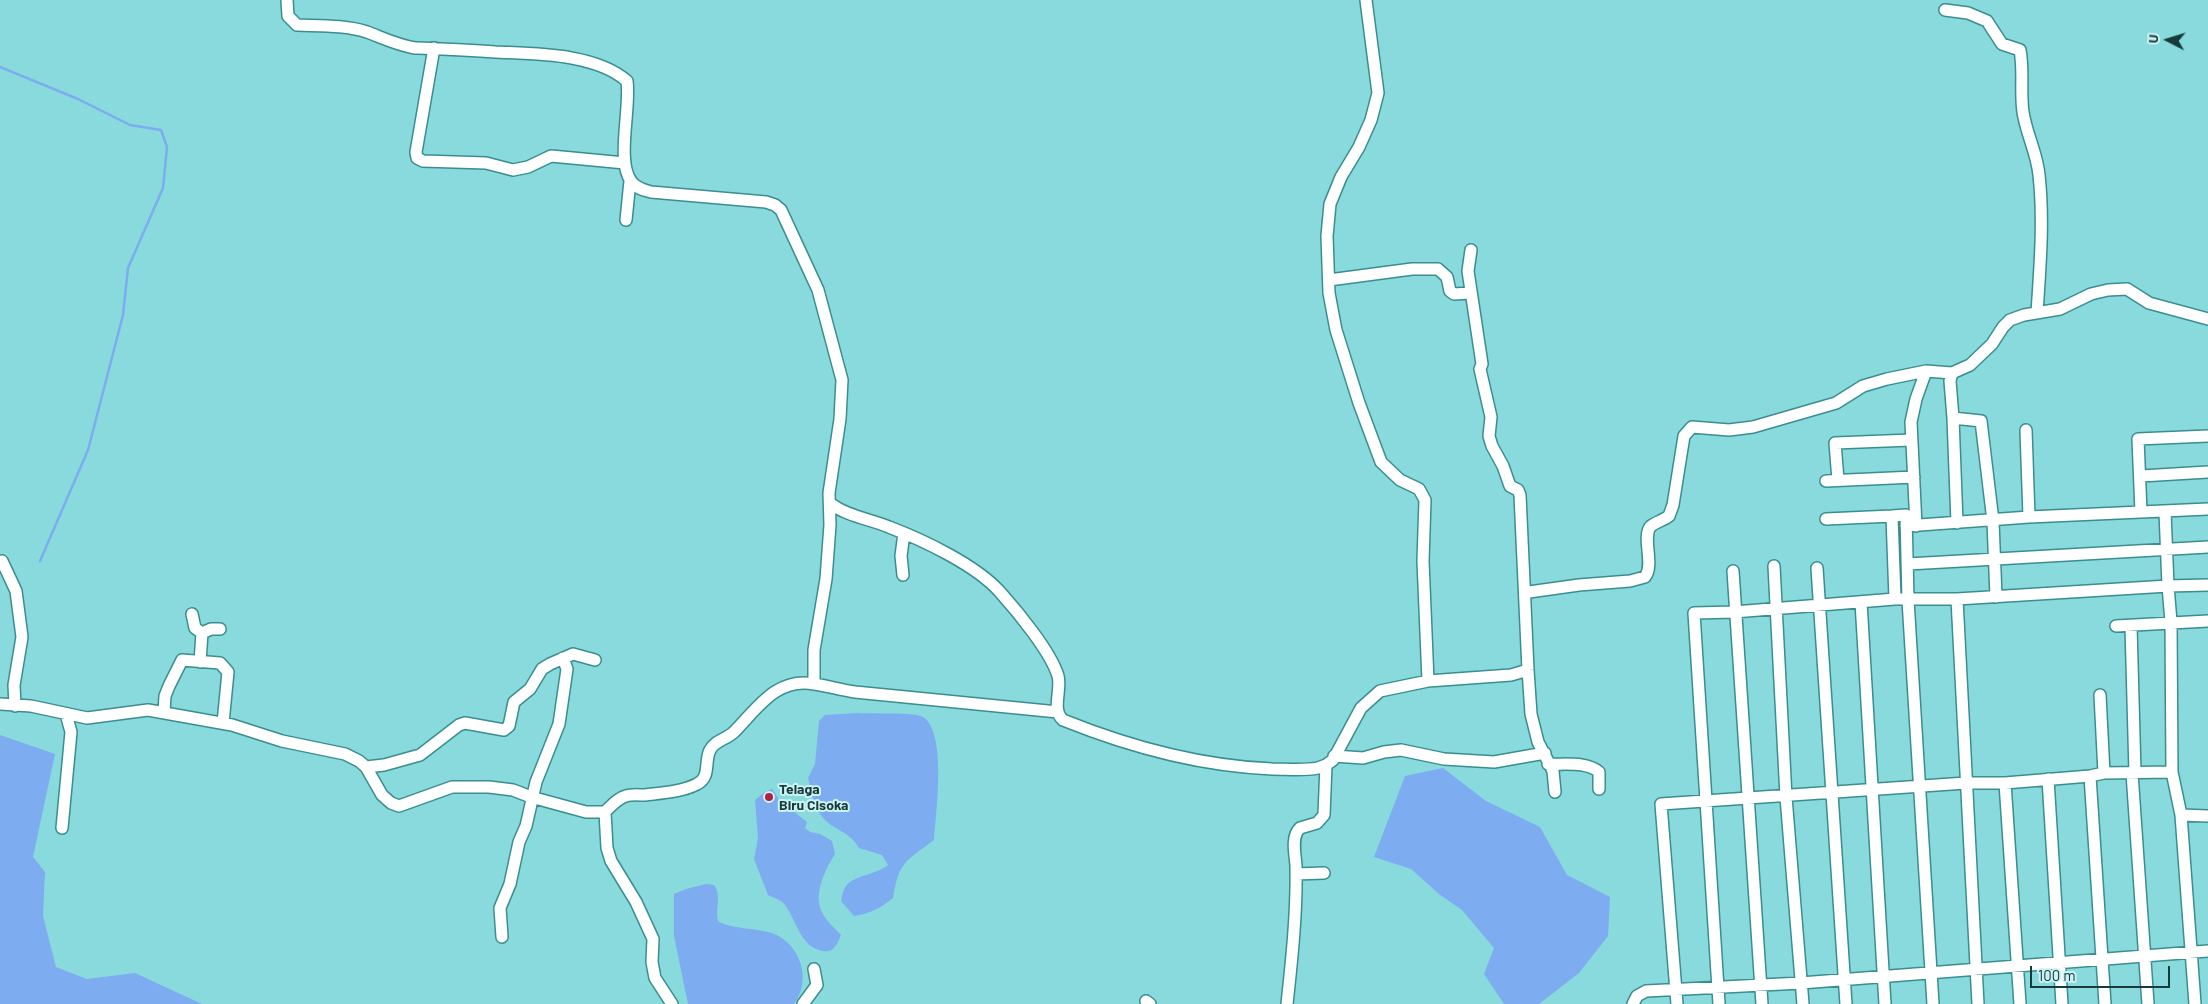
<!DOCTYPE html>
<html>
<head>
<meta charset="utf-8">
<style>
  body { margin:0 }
  #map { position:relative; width:2208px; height:1004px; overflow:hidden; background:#88dadc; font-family:Barlow,sans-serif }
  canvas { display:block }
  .north { position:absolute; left:2143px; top:15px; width:50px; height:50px; -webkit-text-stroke:4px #ccf3f4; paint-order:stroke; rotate:275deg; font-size:14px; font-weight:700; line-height:20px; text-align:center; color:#173a3b }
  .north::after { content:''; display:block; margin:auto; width:18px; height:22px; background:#173a3b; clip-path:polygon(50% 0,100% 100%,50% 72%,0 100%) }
  .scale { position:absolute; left:2030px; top:966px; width:140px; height:22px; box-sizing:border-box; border:2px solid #173a3b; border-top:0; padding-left:6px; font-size:15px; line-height:18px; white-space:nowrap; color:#173a3b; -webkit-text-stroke:4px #ccf3f4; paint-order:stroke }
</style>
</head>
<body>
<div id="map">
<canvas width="2208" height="1004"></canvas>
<div class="north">U</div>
<div class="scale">100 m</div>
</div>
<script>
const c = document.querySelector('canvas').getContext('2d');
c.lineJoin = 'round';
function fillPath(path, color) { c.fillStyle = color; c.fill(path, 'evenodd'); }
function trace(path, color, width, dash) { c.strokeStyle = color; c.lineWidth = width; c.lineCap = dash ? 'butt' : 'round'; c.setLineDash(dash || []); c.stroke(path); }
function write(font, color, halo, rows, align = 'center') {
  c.font = font + ' Barlow,sans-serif'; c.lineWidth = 4; c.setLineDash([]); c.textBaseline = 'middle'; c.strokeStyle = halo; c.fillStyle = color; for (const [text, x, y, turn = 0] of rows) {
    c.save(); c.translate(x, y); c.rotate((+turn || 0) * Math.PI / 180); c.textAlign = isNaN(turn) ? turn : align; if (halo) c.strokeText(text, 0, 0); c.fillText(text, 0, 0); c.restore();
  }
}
const water = new Path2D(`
  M 858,713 C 870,714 916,712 923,717 C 947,732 936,813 934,840 C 905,862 899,861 893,898 C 881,908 869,914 854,916 L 841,901 C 842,897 843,890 846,886 C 854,875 876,875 888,865 L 882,855 L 859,848 C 849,830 831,830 821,815 C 813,805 811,790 808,778 L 815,764 L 819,721 L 825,715 Z
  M 0,735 L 55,754 L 33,857 L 45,872 L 43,916 L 56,967 L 87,979 L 135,973 L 202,1004 L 0,1004 Z
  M 1443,768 L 1486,801 L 1540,827 L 1567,875 L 1610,897 L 1608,936 L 1579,973 L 1539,1004 L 1504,1004 L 1484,974 L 1494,948 L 1462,910 L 1439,894 L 1411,869 L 1374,857 L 1405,776 Z
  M 772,789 L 780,801 L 807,822 L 805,828 L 810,832 L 820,834 L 832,841 L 835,854 C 825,870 812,895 823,914 C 827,922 835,928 841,935 C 837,944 834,953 823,951 C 800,947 797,921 785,905 C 782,900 774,898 768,895 L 754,859 L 758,838 L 755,800 L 765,792 Z
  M 706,884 L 714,885 C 722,896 715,908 718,921 C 730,929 756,928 772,933 C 801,944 812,980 794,1004 L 688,1004 L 674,936 L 674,894 L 686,889 Z`);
const stream = new Path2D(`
  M 0,67 L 78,99 L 130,125 L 161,130 L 167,147 L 163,188 L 128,268 L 123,315 L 88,450 L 40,561`);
const street = new Path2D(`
  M 287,0 L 288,16 L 297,25 C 320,26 345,25 367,32 C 383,38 397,45 415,48 C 441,49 468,50 495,52 C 535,54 595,53 627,81 C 631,107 616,161 631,181 C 635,188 644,190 651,192 L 766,202 L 775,205 L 781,210 L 818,290 L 842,380 L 840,419 L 829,493 L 830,525 L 826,579 L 814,650 L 814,684
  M 1366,0 L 1378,93 L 1371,120 L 1359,147 L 1341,177 L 1330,204 L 1327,236 L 1329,293 L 1336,330 L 1359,403 L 1381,462 L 1400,480 L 1419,489 L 1425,500 L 1423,561 L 1428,681
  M 1945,10 L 1968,13 L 1987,21 L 2002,44 L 2020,50 C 2024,71 2020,91 2023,112 C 2026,133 2037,153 2039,175 C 2044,220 2040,267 2037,313
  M 434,48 L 416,152 L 417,158 L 423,161 L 486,163 L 513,170 L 528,167 L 551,156 L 625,163
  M 626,220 L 630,181
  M 1471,250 L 1468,271 L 1482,364 L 1480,369 L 1491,417 L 1489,436 L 1492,446 L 1503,466 L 1510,486 L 1518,490 L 1520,495 L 1528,670 L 1531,714 L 1538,742 L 1553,771 L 1555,792
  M 1329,280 L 1412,269 L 1438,269 L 1447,277 L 1450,291 L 1454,294 L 1470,293
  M 1952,373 L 1950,381 L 1953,418 L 1981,421 L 1993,521 L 1996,597
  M 1953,418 L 1957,523
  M 2026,430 L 2029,517
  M 2141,476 L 2208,472
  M 1838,480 L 1835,443 L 1911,440
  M 1826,481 L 1914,477
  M 830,503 C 846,516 870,519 889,527 C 923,540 976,565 1000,592 C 1017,611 1051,652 1058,676 C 1062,689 1051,710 1063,720 C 1130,747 1200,766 1272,769 C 1287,769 1303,771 1318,768 L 1326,765 L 1333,760 L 1361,708 L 1380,691 L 1428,681 L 1511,675 L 1528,670
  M 2141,512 L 2138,439 L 2208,436
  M 2165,512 L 2168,586 L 2208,585
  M 1826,519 L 1892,516
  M 1906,526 L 2029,517 L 2208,509
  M 1916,526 L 1911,422 L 1916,399 L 1926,371
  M 2,561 L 16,591 L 22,637 L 14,685 L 15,706
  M 1908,564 L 2208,547
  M 1774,566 L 1786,797 L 1803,1004
  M 1817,568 L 1846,1004
  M 1733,571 L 1762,1004
  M 903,575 L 901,556 L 904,533
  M 1526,594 L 1529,592 L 1579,585 L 1630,581 L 1645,577 C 1655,564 1641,536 1651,526 C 1656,522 1664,520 1669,516 L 1673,505 L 1684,436 L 1692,427 L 1729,430 L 1753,427 L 1836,403 L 1863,386 L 1887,379 L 1926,371 L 1952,373 L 1970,365 L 1992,344 L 2003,327 L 2010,320 L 2024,315 L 2060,309 L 2091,294 L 2108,290 L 2127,289 L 2149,303 L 2208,319
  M 1895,599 L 1892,516 L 1906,515 L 1908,600 L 1933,1004
  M 1957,599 L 1978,1004
  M 1861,602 L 1885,1004
  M 192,614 L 195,628 L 202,633
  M 2116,626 L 2208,621
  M 2131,626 L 2135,773
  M 200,662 L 202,633 L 211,629 L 220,629
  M 2100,695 L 2104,773
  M 0,704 L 31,706 L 87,718 L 148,710 L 232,725 L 282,741 L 345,754 L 359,761 L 366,767 L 382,795 L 391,803 L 399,806 L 452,787 L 489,787 L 513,790 L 531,797 L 586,812 L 605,812
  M 164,712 L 165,696 L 169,686 L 182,660 L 220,663 L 228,672 L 223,723
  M 1334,756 L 1363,758 L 1384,752 L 1401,750 L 1444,759 L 1494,762 L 1545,753
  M 1548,764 C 1564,765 1586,761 1599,772 L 1599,789
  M 366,767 L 384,765 L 420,755 L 459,725 L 465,723 L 504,730 L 509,726 L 514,702 L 530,689 L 542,669 L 550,664 L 573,654 L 595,660
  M 2132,773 L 2148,1004
  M 2090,776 L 2105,1004
  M 2048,779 L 2062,1004
  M 2005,783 L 2020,1004
  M 2181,815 L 2208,816
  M 62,828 L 71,732 L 66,714
  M 1296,874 L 1324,873
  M 502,937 L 500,908 L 510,884 L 519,842 L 526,826 L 536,782 L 559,724 L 567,669 L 563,658
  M 1146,1001 L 1150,1004
  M 672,1004 L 655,978 L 652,962 L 653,939 L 636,902 L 611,861 L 607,848 L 605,812 C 611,806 618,798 626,796 C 631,794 639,795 645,795 C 661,793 682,792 697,784 C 711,777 704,762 710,750 C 714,741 727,739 734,732 C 757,709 776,677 814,684 C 828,686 841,690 855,692 L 1058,712
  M 803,1004 L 817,985 L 814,969
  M 1287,1004 C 1292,958 1297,911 1296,865 C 1295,854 1291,836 1300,828 L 1317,823 L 1324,815 L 1326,765
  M 1633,1004 L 1637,996 L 1646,991 L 1801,983 L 2208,951
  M 1677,1004 L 1661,804 L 1966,783 L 2005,783 L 2090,776 L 2104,773 L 2172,772
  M 1719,1004 L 1694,613 L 1734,612 L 1895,599 L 1957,599 L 2168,586 L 2171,622 L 2172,772 L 2181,815 L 2195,1004`);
const markers = [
  [769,797,5,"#b3203b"]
];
const poiNames = [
  ["Telaga",779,789],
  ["Biru Cisoka",779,805]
];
fillPath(water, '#7dacf1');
trace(stream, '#7dacf1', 2.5);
trace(street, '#3a8e90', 14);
trace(street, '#fff', 11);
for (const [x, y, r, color] of markers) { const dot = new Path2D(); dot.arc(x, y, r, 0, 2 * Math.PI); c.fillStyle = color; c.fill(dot); trace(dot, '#ccf3f4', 2); }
write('bold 14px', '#173a3b', '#ccf3f4', poiNames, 'left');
</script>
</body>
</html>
